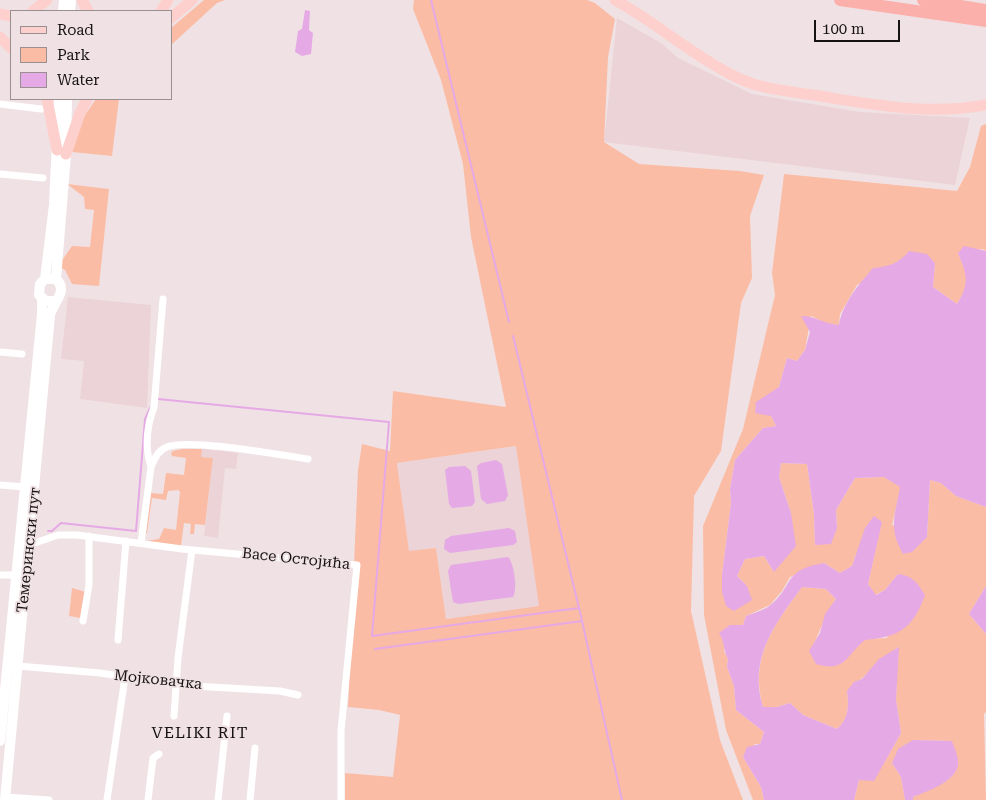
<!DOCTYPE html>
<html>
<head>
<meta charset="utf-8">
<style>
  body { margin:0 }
  #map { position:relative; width:986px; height:800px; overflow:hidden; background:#f0e2e4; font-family:"Roboto Serif",serif }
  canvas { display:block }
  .legend { position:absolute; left:10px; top:10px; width:162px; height:90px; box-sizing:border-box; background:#f0e2e4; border:1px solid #998f90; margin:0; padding:6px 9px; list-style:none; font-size:15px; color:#171213 }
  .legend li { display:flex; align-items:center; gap:10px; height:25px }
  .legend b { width:25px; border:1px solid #998f90 }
  .scale { position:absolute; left:814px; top:20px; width:86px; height:22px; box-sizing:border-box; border:2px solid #171213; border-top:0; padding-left:6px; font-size:15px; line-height:18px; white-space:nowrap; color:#171213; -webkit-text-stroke:4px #f0e2e4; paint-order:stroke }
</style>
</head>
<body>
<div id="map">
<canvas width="986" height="800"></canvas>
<ul class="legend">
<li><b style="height:6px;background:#fdd0cd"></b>Road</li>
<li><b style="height:14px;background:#fbbca5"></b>Park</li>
<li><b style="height:14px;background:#e5a9e5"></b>Water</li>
</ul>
<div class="scale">100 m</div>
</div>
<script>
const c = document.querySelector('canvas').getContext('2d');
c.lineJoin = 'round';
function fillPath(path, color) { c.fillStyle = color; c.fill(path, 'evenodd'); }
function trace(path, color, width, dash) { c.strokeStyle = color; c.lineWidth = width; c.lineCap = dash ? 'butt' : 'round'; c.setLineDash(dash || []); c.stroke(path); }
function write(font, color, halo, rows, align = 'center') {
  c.font = font + ' "Roboto Serif",serif'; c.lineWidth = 4; c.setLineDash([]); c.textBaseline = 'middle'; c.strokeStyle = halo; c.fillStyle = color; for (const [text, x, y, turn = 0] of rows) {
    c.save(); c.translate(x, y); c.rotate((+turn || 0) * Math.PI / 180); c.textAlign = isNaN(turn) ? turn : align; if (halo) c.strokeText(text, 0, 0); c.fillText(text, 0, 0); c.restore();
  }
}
const built = new Path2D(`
  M 617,18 L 661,43 L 678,58 L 752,94 L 860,112 L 970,118 L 955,185 L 604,142 Z
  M 68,297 L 151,305 L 147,408 L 80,399 L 84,361 L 61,359 Z
  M 517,446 L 540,606 L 446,619 L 436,548 L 409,552 L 397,463 Z
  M 202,449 L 238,453 L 236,469 L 225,468 L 218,538 L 204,536 L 213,458 L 201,457 Z`);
const green = new Path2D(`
  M 204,0 L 225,0 L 217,3 L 171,45 L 171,28 Z
  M 414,0 L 587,0 L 595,3 L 615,19 L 608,57 L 604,142 L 639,164 L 740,171 L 764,175 L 750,216 L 752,278 L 741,303 L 721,451 L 694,496 L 691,611 L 720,740 L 743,800 L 345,800 L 345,773 L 393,777 L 400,715 L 379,710 L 348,707 L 358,470 L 362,444 L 390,451 L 393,391 L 506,407 L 471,237 L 463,164 L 441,80 L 413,9 ZM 516,446 L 539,606 L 446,619 L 436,548 L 409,551 L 397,463 Z
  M 96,99 L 119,99 L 112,156 L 72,152 L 81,121 Z
  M 986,124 L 986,251 L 982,249 L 958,253 C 968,276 971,282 957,304 L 933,287 L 935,263 L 902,259 L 857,285 L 840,314 L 839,325 L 827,324 L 811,316 L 805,350 L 797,361 L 787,358 L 771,416 L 776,426 L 763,428 L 735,460 L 730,489 L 731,503 L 722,575 L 747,586 L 737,576 L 745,559 L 764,556 L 774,572 L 791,513 L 779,477 L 781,463 L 807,464 L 814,514 L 815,545 L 837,528 L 836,510 L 855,478 L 884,477 L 901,487 L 892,525 L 927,537 L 930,480 L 941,483 L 956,496 L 986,507 L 986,586 L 969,614 L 986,634 L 986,712 L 984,714 L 986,800 L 913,800 L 913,797 L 946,781 L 954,774 L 952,741 L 913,740 L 892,763 L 901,777 L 905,800 L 854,800 L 859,780 L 882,766 L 901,733 L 896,700 L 898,647 L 847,691 C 849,705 849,719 837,729 L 803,715 L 790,703 L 777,707 L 763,707 C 749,657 774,625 802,587 L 826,589 L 836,599 C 824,615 820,634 810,651 L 859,644 L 865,639 L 887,638 L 898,574 L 885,590 L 875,595 L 868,584 L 878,538 L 856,554 L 852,566 L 840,573 L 824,563 L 790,577 L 782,591 L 770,605 L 746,616 L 743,625 L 730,625 L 724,651 L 728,659 L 727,667 L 734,686 L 736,710 L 764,732 L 760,744 L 755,744 L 743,757 L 761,787 L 764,800 L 753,800 L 726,730 L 704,615 L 703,526 L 743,429 L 775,295 L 772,273 L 784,174 L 957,191 L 970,167 L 981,126 Z
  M 67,184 L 109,189 L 99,286 L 72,284 L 65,270 L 58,266 L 72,246 L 90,247 L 94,210 L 85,209 L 84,197 Z
  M 182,449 L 202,449 L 201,457 L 213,458 L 205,525 L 195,524 L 194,534 L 190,534 L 191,524 L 184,523 L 181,546 L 146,541 L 159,539 L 164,528 L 176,530 L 180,492 L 178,490 L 168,491 L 166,500 L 152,498 L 147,533 L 146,533 L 151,493 L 163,494 L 166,473 L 184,475 L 186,458 L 172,456 L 171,453 L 173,451 Z
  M 72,588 L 86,592 L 81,618 L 69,616 Z`);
const water = new Path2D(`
  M 305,10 L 310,11 L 309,30 L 313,33 L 311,54 L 302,56 L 295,52 L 298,31 L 302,29 Z
  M 964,246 L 986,251 L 986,507 L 956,496 L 941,483 L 930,480 L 927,537 L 912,552 L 903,554 C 888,527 895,516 900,487 L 884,477 L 855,478 L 836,510 L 837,528 L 831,544 L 815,545 L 814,514 L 807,464 L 781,463 L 779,477 L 791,513 L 796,546 L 774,572 L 764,556 L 745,559 L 737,576 L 747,586 L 752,600 L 734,611 L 726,606 L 722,592 L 722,575 L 731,503 L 730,489 L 735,460 L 763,428 L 776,426 L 771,416 L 755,413 L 756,402 L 779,387 L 787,358 L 797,361 L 805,350 L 810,332 L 801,316 C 815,316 825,324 839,325 C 842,304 859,284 873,268 C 889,267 899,263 909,251 L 927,254 L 935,263 L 933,287 L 957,304 C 970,283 967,275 958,253 Z
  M 496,460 L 502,464 L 508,495 L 505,501 L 487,504 L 481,499 L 477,466 L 481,463 Z
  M 465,466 L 471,471 L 475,502 L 472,506 L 452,508 L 449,504 L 445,470 L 449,467 Z
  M 874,516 L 882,522 L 868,584 L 876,595 L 885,590 L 898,574 C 913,576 917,582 925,595 C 913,628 900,637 865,640 C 846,655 846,673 816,664 L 809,651 L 820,633 L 825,614 L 836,599 L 826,589 L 802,587 C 775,624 748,658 763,707 L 777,707 L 790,703 L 803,715 L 837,729 C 849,719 849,705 847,691 L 854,682 L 862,679 L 879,659 L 899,647 L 896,700 L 901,733 L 874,781 L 859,780 L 854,800 L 764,800 L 761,787 L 743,757 L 747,747 L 760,744 L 764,732 L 736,710 L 734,686 L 727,667 L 728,659 C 723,650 725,642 719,633 L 730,625 L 743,625 L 746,616 C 753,613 761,611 768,607 C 795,587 781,570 824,563 L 840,573 L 852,566 L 865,528 Z
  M 509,528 L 515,531 L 517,542 L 513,545 L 450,553 L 444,549 L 445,540 L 451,536 Z
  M 508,557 C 514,563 518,589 513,597 L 459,604 L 453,602 L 448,571 L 451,565 Z
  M 986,586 L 986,634 L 969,614 Z
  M 913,740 L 952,741 C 954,747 957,754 958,760 C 961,780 928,791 913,797 L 913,800 L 905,800 L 901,777 L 892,763 L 898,749 Z`);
const stream = new Path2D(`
  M 431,0 L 509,322
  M 513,336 L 579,608
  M 158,399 L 389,422 L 372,636 L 579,608 L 582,621
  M 48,531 L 52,531 L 61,523 L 136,531 L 145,419 L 150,408
  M 375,649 L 582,621 L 622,800`);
const minor = new Path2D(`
  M 0,104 L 41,109
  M 0,174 L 43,178
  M 0,352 L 22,354
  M 151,466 C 144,446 147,426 154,407 L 163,299
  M 0,485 L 26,487
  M 141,543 L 151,467 C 154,459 158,450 167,447 C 189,438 280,455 308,459
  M 29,545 L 58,535 L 77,535 L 182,549 L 357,565 L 341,731 L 341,800
  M 0,575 L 20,575
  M 83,621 L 89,585 L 89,536
  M 118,640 L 126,541
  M 18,666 L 100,673 L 177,685 L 280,691 L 298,695
  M 174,716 L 178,658 L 192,550
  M 5,797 L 49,800
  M 107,800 L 125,677
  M 148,800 L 153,758 L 159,754
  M 218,800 L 227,716
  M 250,800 L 255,748`);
const secondary = new Path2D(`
  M 63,11 L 64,0
  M 70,11 L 71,0
  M 45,279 L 54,205 L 59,99
  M 56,279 L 66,154 L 67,99
  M 0,741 L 42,314 L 42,298
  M 5,800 L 50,315 C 53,302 69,291 56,279 L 45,279 L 40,284 L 39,295 L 46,301 L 56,301`);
const primary = new Path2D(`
  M 82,0 L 88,11
  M 615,0 C 657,23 693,56 736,77 C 759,89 788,91 813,95 C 871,104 928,116 986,105
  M 33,11 L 47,0
  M 161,11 L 168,0
  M 0,14 L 11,16
  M 171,18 L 192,0
  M 0,37 L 11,48
  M 47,99 L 57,150
  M 66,154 L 80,113 L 87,99`);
const motorway = new Path2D(`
  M 840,0 L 986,21
  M 923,0 L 986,10`);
const streetNames = [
  ["Темерински пут",29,550,-84],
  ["Васе Остојића",296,559,6],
  ["Мојковачка",158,680,6]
];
const neighbourhoodNames = [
  ["VELIKI RIT",200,733]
];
fillPath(built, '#ebd3d8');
fillPath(green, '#fbbca5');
fillPath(water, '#e5a9e5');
trace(stream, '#e5a9e5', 2);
trace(minor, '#fff', 7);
trace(secondary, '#fff', 10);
trace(primary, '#fdd0cd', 11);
trace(motorway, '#fcb0ac', 12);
write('15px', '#171213', '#f0e2e4', streetNames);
c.letterSpacing = '1px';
write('16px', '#171213', '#f0e2e4', neighbourhoodNames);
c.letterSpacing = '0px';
</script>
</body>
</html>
